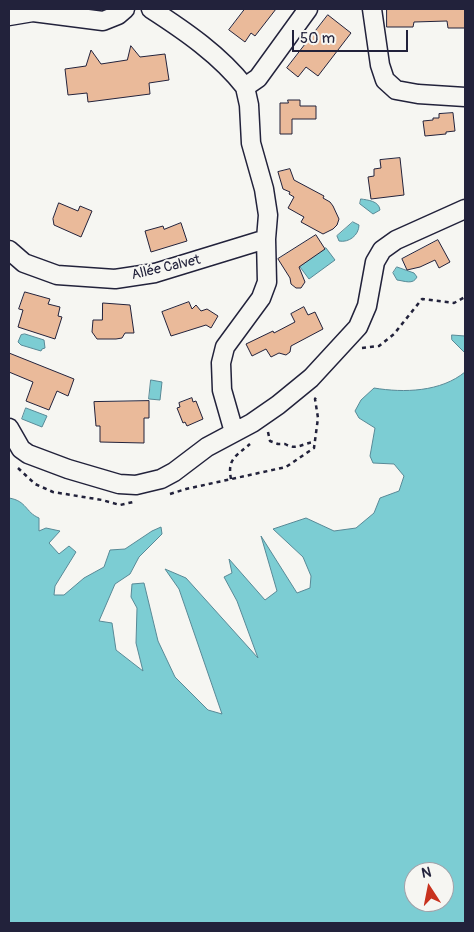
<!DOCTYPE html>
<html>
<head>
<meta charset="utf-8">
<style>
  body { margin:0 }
  #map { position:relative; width:474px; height:932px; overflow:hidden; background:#f6f6f2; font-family:Pangolin,sans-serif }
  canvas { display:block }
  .frame { position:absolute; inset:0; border:10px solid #22223b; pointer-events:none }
  .north { position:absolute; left:404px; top:862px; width:50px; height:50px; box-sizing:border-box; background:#f6f6f2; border:1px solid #a1a1a9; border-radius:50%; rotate:349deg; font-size:14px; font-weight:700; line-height:20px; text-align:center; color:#22223b }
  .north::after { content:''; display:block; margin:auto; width:18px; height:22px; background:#c8321e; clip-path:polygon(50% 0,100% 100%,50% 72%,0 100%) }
  .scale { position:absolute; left:292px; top:30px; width:116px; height:22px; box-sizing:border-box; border:2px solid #22223b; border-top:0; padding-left:6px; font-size:15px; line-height:18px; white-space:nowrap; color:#22223b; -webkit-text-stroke:4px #f6f6f2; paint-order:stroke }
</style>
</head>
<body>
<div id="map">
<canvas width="474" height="932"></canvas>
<div class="frame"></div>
<div class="north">N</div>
<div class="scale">50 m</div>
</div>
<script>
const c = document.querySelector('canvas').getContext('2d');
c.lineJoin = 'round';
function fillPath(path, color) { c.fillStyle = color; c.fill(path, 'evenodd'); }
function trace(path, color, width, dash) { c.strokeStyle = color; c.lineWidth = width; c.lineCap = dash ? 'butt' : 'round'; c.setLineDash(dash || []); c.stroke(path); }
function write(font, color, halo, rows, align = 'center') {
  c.font = font + ' Pangolin,sans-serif'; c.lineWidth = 4; c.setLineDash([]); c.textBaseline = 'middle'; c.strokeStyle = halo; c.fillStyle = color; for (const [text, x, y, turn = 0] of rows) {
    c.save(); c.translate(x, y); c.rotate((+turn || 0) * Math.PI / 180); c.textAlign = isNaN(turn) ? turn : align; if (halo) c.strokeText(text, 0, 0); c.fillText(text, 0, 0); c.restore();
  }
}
const water = new Path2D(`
  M 361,199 C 368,200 379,201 380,210 L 373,214 L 360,204 Z
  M 353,222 L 359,225 C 359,235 349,243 339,241 L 337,236 Z
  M 326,248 L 335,260 L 309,279 L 300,267 Z
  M 397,267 L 414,273 L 417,277 C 413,285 405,281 397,280 L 393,273 Z
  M 25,334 L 44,340 L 45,348 L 42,349 L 41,351 L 21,345 L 18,342 L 21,335 Z
  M 452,335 L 465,336 L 465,353 L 452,340 Z
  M 465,372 L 465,923 L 9,923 L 9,498 C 27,501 25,512 39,518 L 39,531 L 46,528 L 60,531 L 49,543 L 59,554 L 69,546 L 76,552 L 55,586 L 54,595 L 64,595 L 84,578 L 104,567 L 110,550 L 125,549 L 152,531 L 161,527 L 162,534 L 139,557 L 130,574 L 115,584 L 99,621 L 112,623 L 116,650 L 143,671 L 136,643 L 137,608 L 131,597 L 132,584 L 144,583 L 158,641 L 175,677 L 208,710 L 222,714 L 179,589 L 165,569 L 186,578 L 258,658 L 237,601 L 224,577 L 232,573 L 229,559 L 265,600 L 277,591 L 261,536 L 297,593 L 310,588 L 311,576 L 303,557 L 273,529 L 306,518 L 334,531 L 356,528 L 374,513 L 380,498 L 399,491 L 404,476 L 394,464 L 373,463 L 370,456 L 375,428 L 359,418 L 355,411 L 361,400 L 374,388 C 404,393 441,392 465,372 ZM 414,872 L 444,872 L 444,902 L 414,902 Z
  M 151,380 L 162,382 L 160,400 L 149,399 Z
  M 26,408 L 47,416 L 42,427 L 22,419 Z`);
const building = new Path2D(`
  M 245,9 L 276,9 L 255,36 L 251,33 L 245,42 L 229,30 Z
  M 387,9 L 465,9 L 465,28 L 448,28 L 447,21 L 414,22 L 413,27 L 387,27 Z
  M 328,15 L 351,33 L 318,76 L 306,67 L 298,77 L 287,68 Z
  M 131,46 L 140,57 L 165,54 L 169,80 L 149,83 L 150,94 L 88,102 L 87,93 L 68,95 L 65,69 L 86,66 L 91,50 L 101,64 L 127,60 Z
  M 288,100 L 300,100 L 300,106 L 316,106 L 316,119 L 292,119 L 292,134 L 280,134 L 280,103 L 288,103 Z
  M 453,113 L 455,131 L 446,132 L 446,134 L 425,136 L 423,121 L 433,120 L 433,118 L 439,118 L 439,114 Z
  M 400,158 L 404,195 L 371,199 L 368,177 L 374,176 L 374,169 L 381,168 L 380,160 Z
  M 290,169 L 294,180 L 324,196 L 323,198 L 330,202 L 333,206 L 339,219 L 337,225 L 333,229 L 323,234 L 301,222 L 304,217 L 288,208 L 294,197 L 289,194 L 290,192 L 283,189 L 278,172 Z
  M 59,203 L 78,211 L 80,206 L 92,211 L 81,237 L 54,225 L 53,219 Z
  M 181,223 L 187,241 L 151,252 L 145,231 L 163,226 L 164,229 Z
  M 316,235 L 325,249 L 299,267 L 305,282 L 301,288 L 296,288 L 291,284 L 290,278 L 278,259 Z
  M 438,240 L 450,262 L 439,268 L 435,260 L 420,267 L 407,270 L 402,259 Z
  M 25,292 L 50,299 L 48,304 L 60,307 L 58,316 L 62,317 L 55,339 L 18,327 L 23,310 L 19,309 Z
  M 189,302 L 192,309 L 196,305 L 201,311 L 207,309 L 218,316 L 211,328 L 206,325 L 171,336 L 162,312 Z
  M 103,303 L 130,305 L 134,333 L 125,333 L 122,338 L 116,339 L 97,339 L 92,332 L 93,320 L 102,320 Z
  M 304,307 L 308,315 L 315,312 L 323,329 L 291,346 L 290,352 L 286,355 L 279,353 L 271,357 L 266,349 L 252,356 L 246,344 L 273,331 L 274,333 L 295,322 L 291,314 Z
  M 9,353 L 74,379 L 68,396 L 57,391 L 49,410 L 26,401 L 33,382 L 9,372 Z
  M 192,398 L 193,402 L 196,401 L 203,419 L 187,426 L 185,422 L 183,423 L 177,408 L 180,407 L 179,403 Z
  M 149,401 L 149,418 L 144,418 L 144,443 L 100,442 L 100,426 L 96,426 L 94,402 Z`);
const path = new Path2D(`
  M 362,348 L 379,346 L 394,334 L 422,299 L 454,303 L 465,297
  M 268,432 L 270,441 L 278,444 L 285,444 C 297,451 302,443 315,442
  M 18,468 L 35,484 L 53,492 L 102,500 L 120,505 L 133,502
  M 231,479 C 227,459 236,456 250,444
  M 170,494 L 186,489 L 286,467 L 314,448 L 318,418 L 315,399 L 318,395`);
const minor = new Path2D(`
  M 151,9 C 185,31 220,55 245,87
  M 372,9 L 380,65 L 385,80 L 396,90 L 418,94 L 465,97
  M 9,16 L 33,12 L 103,21 L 118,15 L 125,9
  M 9,250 L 24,263 L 57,275 L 115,279 L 155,273 L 266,239
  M 9,428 L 21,449 L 28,454 L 68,469 L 119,484 L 136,485 L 161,479 L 174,472 L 207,447 L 252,423 L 278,405 L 311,378 L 358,327 L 367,306 L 375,262 L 382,250 L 396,240 L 465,209
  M 234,432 L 222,390 L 221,363 L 225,347 L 261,298 L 267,282 L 266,239 L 268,215 L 264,189 L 251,143 L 249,105 L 245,87 L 258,78 L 308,9`);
const streetNames = [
  ["Allée Calvet",166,268,-13]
];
fillPath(water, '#7ccdd3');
trace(water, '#588996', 1);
fillPath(building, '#eaba9a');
trace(building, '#22223b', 1);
trace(minor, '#22223b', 21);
trace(path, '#22223b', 2.5, [4, 4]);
trace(minor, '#f6f6f2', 18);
write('14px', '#22223b', '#f6f6f2', streetNames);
</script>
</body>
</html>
